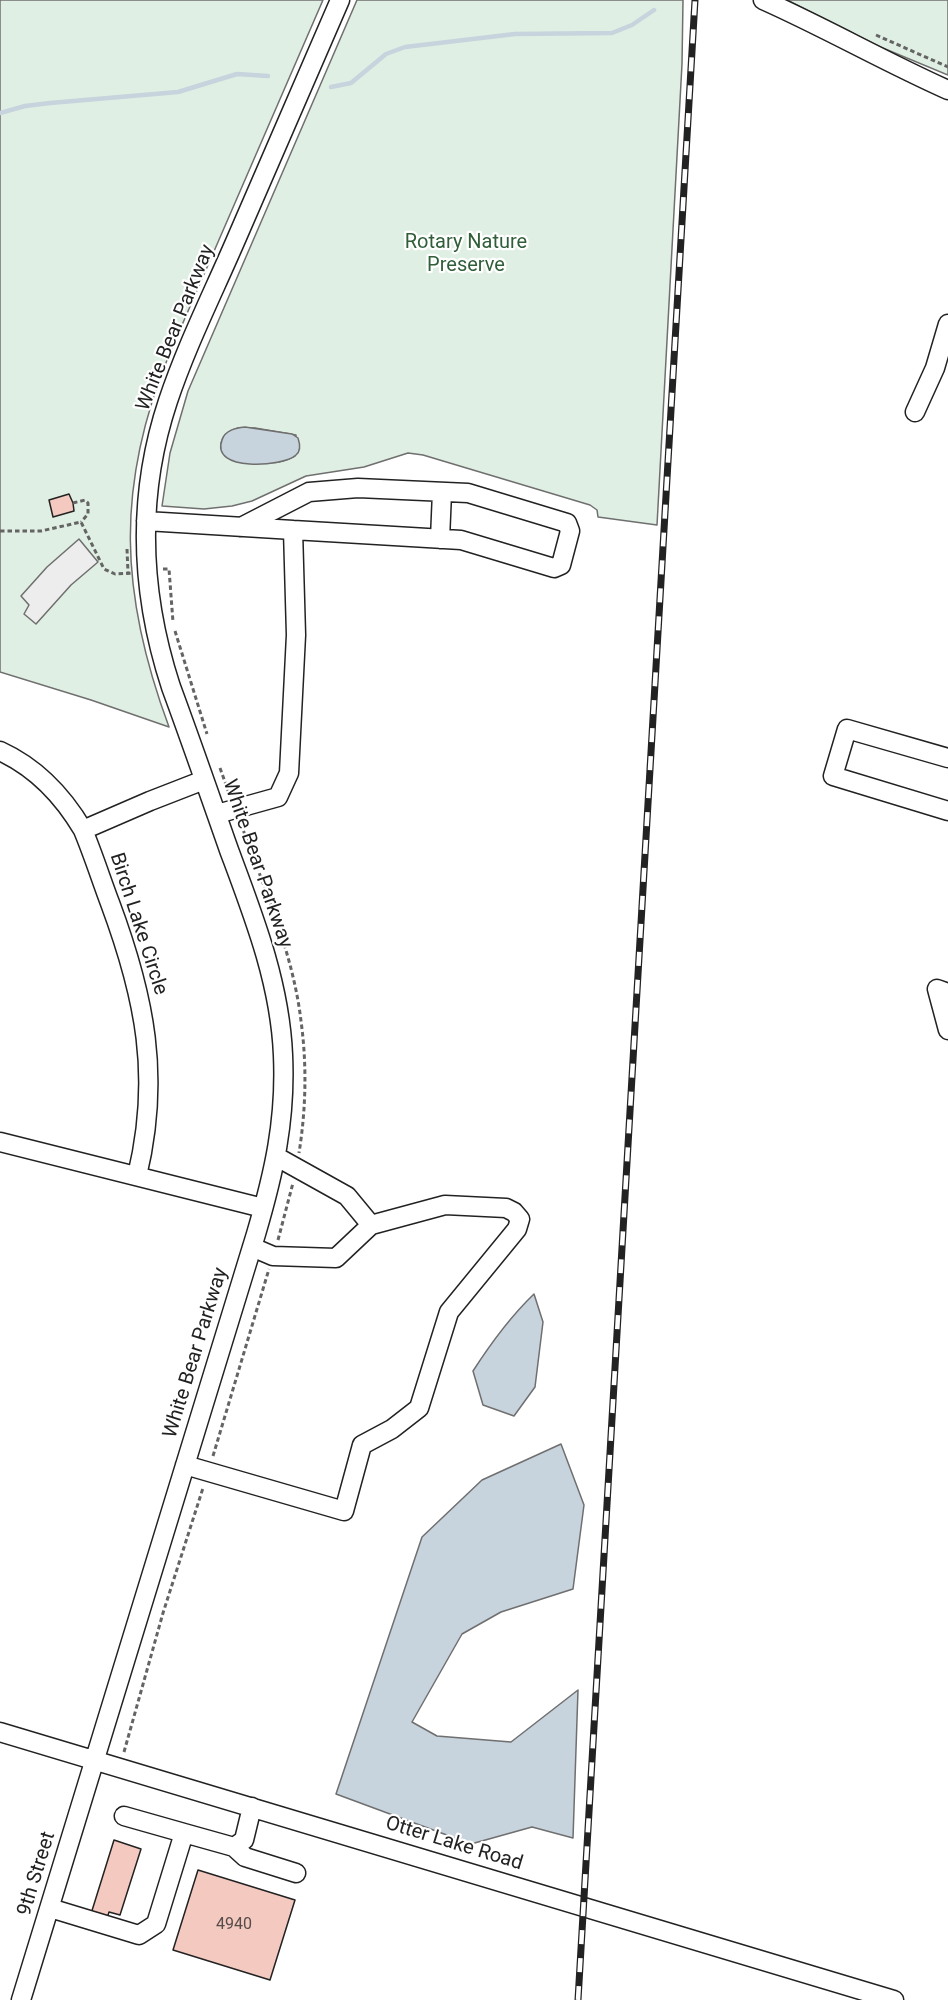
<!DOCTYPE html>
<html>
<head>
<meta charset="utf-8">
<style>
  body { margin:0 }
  canvas { display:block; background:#fff }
</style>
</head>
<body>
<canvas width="948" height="2000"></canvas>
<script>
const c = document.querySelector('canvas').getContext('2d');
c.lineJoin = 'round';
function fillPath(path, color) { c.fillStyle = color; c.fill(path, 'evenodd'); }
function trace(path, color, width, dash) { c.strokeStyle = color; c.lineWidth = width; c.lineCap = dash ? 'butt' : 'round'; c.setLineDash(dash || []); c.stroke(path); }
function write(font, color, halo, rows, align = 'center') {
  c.font = font + ' Roboto,sans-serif'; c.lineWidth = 4.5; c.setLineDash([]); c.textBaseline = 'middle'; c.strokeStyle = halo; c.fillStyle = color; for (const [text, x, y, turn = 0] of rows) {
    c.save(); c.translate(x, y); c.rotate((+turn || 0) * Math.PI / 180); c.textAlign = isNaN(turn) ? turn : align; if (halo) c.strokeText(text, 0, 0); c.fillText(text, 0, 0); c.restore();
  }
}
const green = new Path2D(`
  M 0,0 L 323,0 L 169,355 C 115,487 120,595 169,727 L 91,700 L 0,672 Z
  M 357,0 L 683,0 L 682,64 L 657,525 L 598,517 L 597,510 L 590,505 L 423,455 L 408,453 L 364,467 L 306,476 L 252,501 L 232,506 L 204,509 L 162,506 L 170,453 L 188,391 ZM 238,428 L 255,428 L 296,435 L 295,456 C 268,471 246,458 221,448 C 220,436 228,431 238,428 Z
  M 787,0 L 948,0 L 948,75 L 878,46 Z`);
const parking = new Path2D(`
  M 79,539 L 98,562 L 71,585 L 36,624 L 24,614 L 29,605 L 21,596 L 47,567 Z`);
const water = new Path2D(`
  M 245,427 L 292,434 L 298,438 C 300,444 301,451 296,455 C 283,467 210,472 222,440 C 225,430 236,428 245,427 Z
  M 534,1294 L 543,1322 L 535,1387 L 514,1416 L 483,1405 L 473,1371 C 491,1343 510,1317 534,1294 Z
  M 561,1444 L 584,1505 L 573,1589 L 501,1612 L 462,1634 L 412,1722 L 437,1736 L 511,1742 L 578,1690 L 573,1838 L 532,1827 L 471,1844 L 336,1794 L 422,1537 L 482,1480 Z`);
const stream = new Path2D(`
  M 331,87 L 351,83 L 386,54 L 405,47 L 515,34 L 612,33 L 632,25 L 654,10
  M 0,113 L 25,106 L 50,103 L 178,92 L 237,74 L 268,76`);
const building = new Path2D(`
  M 69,494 L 73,503 L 74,511 L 53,517 L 49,500 Z
  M 114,1840 L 141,1849 L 120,1915 L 109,1912 L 106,1922 L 90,1917 Z
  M 198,1870 L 295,1900 L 270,1980 L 173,1950 Z`);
const path = new Path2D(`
  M 876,35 L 948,67
  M 73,503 L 85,500 L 88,503 L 88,514 L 81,522
  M 0,531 L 41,531 L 81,522 L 104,569 L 115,574 L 133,573
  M 127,549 L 128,573
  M 163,569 L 169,569 L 173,622
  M 175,631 L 207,734
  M 220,768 L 230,796
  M 241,824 C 264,888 293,953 301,1021 C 307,1065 306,1109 299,1153
  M 278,1240 L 293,1183
  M 213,1456 L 269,1269
  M 124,1752 L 163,1613 L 203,1488`);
const minor = new Path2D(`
  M 763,0 C 826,28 885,62 948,90
  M 915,412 L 935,368 L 948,324
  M 146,521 L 293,530 L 296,635 L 289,773 L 278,797 L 217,814
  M 241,527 L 309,492 L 358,488 L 468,493 L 567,523 L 570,531 L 561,565 L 554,568 L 461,540 L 293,530
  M 440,539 L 442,492
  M 0,751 C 37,768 63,796 83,830
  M 948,758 L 847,729 L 833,776 L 948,811
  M 948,993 L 937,989 L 948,1030
  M 0,1142 L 263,1208
  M 137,1176 C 161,1077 145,997 110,903 C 101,879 93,854 83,830 L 150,801 L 204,780
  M 252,1247 L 273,1256 L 336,1258 L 371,1225
  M 185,1465 L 344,1511 L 362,1445 L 392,1429 L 419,1408 L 449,1312 L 517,1229 L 520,1219 L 514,1212 L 506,1208 L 445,1205 L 371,1225 L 347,1196 L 277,1157
  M 0,1732 L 894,2000
  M 124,1816 L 184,1833
  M 234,1847 L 245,1857 L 296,1873
  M 50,1908 L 139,1935 L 156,1924 L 184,1833 L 234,1847 L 244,1840 L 252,1807
  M 21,2000 L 256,1234 C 274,1173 286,1120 283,1055 C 280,983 254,917 229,850 C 210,796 191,741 171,687 C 140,592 136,497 168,401 C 186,347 212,295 235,242 C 270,161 305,81 340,0`);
const rail = new Path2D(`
  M 578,2000 L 695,0`);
const numberNames = [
  ["4940",234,1925]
];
const parkNames = [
  ["Rotary Nature",466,243],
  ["Preserve",466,266]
];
const streetNames = [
  ["White Bear Parkway",176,328,-68],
  ["White Bear Parkway",257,864,71],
  ["Birch Lake Circle",138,924,72],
  ["White Bear Parkway",196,1353,-73],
  ["Otter Lake Road",454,1844,17],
  ["9th Street",37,1874,-73]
];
fillPath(green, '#e0efe3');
trace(green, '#6f6f6f', 1.5);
fillPath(parking, '#ededed');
trace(parking, '#6f6f6f', 1.5);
fillPath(water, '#c7d3dd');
trace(water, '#6f6f6f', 1.5);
trace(stream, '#c7d3dd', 4.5);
fillPath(building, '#f3c9c0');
trace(building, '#222', 1.5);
trace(minor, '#222', 21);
trace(path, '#646464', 3, [4.5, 3]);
trace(minor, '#fff', 18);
trace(rail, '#222', 7);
trace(rail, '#fff', 4.5, [14]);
write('16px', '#564c4a', null, numberNames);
write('20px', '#2f5e38', '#fff', parkNames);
write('20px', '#222', '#fff', streetNames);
</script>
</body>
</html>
